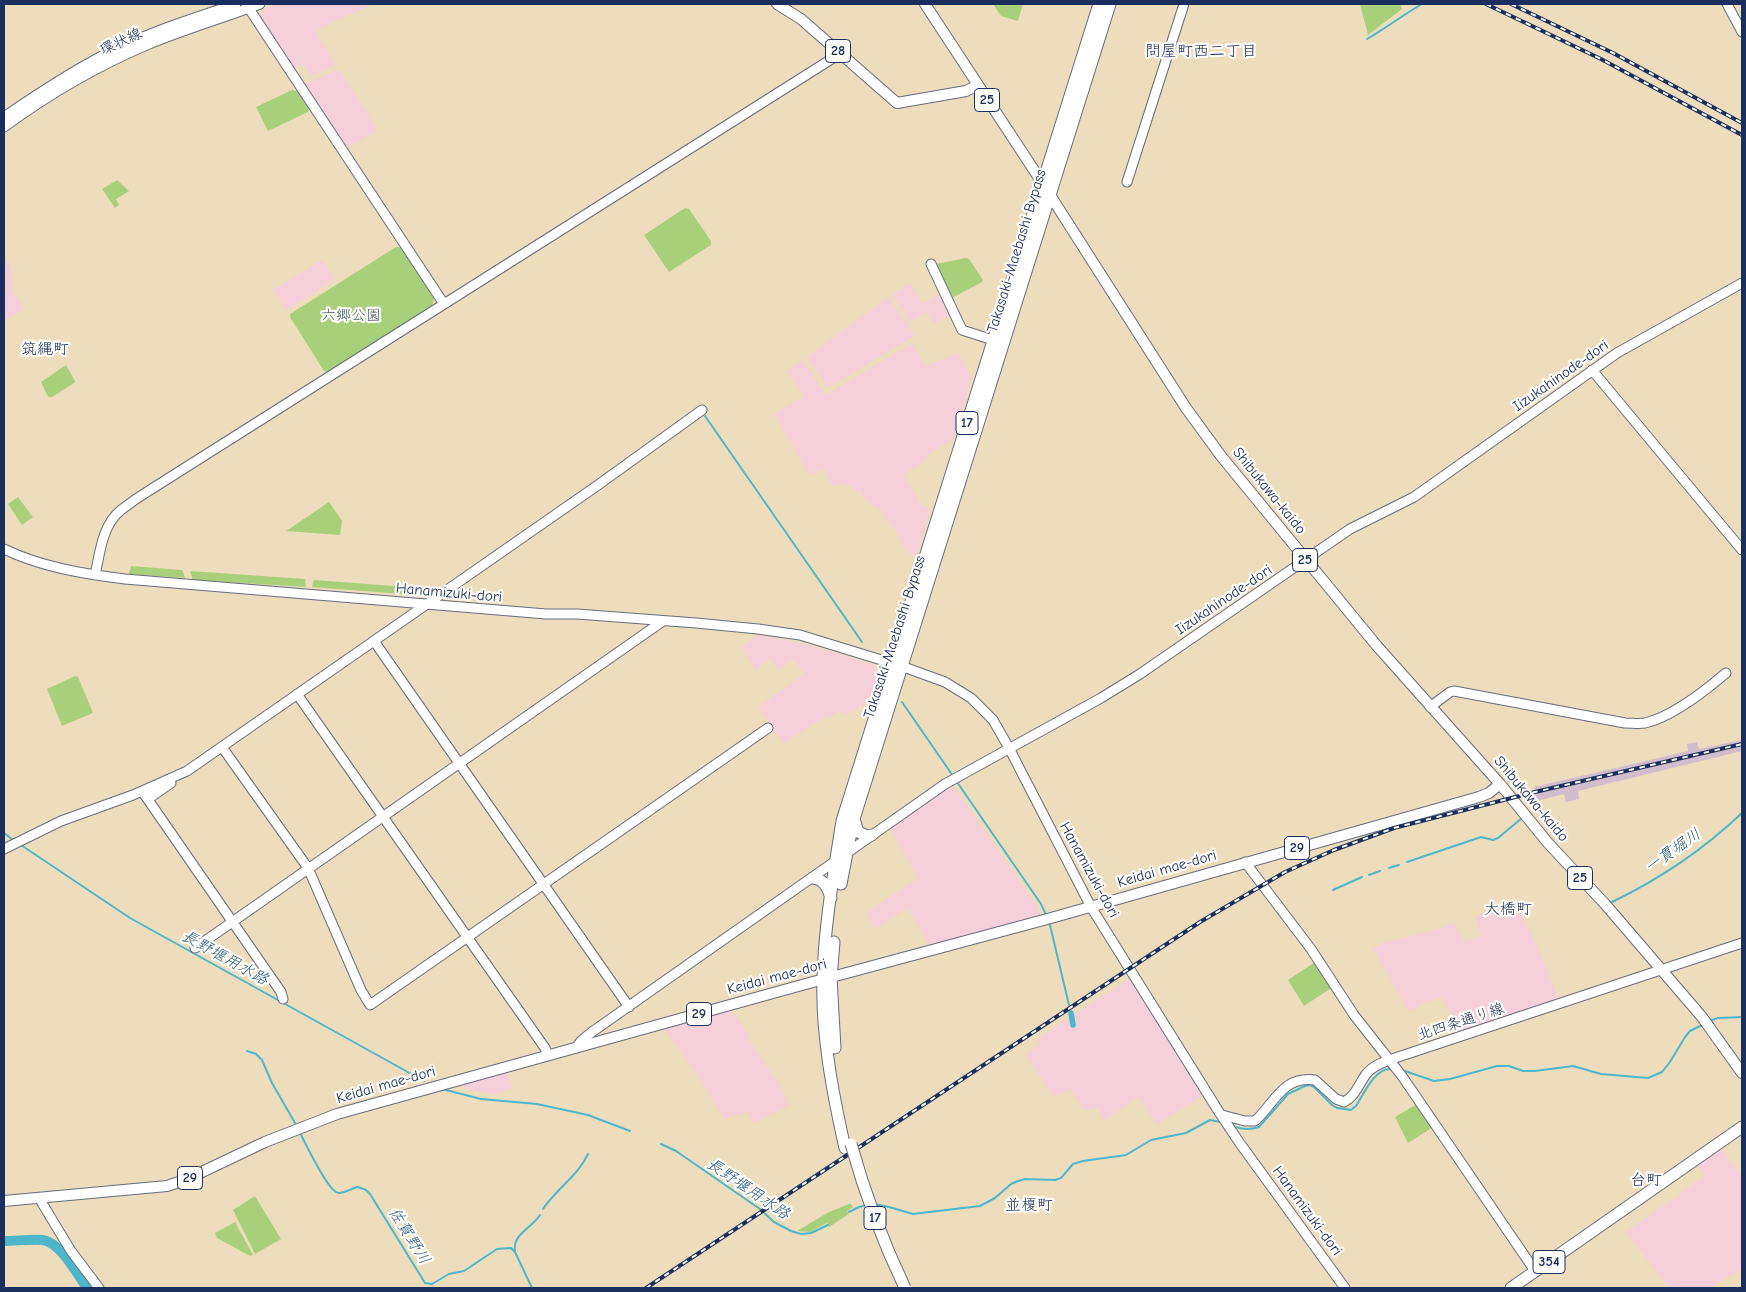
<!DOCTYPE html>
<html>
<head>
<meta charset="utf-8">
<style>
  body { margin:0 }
  #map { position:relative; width:1746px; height:1292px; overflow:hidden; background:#eeddbc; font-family:"Comic Neue",sans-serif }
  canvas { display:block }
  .frame { position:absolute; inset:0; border:5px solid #1b2f5e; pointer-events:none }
</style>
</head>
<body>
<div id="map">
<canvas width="1746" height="1292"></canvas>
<div class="frame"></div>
</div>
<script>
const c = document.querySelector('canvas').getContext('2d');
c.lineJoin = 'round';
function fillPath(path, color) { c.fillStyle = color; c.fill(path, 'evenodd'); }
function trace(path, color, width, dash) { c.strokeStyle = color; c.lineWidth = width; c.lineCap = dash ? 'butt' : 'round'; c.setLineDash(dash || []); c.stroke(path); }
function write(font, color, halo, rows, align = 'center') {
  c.font = font + ' "Comic Neue","Klee One",sans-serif'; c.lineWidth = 4.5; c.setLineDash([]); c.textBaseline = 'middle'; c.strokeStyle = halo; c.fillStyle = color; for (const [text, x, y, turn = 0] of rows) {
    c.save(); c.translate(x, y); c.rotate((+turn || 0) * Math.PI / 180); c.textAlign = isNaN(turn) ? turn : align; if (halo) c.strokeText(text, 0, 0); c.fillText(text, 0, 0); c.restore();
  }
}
const built = new Path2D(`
  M 278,4 L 369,4 L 370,6 L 318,29 L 317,34 L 335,62 L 334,66 L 311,76 L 303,64 L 294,69 L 260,16 L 262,11 L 266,8 Z
  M 337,70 L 340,71 L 377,128 L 376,132 L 347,147 L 344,145 L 306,87 L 306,84 Z
  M 4,254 L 11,270 L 12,290 L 24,309 L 4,321 Z
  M 322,260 L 335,279 L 288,309 L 285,308 L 273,290 Z
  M 910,283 L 922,304 L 941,293 L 950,315 L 935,324 L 926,312 L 910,322 L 894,297 L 894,294 Z
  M 887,298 L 890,299 L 914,334 L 913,337 L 831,386 L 827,386 L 808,359 L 808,356 Z
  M 912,343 L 926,366 L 958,353 L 972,378 L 953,439 L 928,455 L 926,461 L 903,475 L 919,501 L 919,504 L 931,509 L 916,558 L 903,547 L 895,529 L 890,525 L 880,509 L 866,501 L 860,490 L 856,492 L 852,487 L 843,483 L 833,486 L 823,469 L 810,475 L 774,414 L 804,396 L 787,371 L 803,360 L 826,395 Z
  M 758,635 L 812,646 L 875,665 L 880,676 L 870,708 L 866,703 L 845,715 L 839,711 L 830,718 L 827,715 L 784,744 L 758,707 L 804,674 L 793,659 L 778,670 L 770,659 L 756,670 L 741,647 Z
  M 953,785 L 1037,906 L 1041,916 L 930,946 L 908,908 L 876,929 L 866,913 L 918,878 L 890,828 Z
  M 1515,901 L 1542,957 L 1558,998 L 1557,1000 L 1461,1032 L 1441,997 L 1432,1002 L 1430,1000 L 1409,1012 L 1373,948 L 1383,943 L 1435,930 L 1454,923 L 1464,942 L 1482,935 L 1475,917 Z
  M 1130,978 L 1204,1095 L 1157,1124 L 1138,1097 L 1103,1122 L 1099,1108 L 1084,1110 L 1070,1089 L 1053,1097 L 1026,1054 L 1040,1044 L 1037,1039 Z
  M 730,1009 L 749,1035 L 747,1037 L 778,1082 L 790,1105 L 754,1123 L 748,1112 L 724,1119 L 700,1079 L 664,1028 Z
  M 506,1072 L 513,1088 L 496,1094 L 470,1090 L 458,1085 Z
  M 1722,1149 L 1742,1177 L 1742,1269 L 1710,1288 L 1669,1288 L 1626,1232 L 1673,1199 L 1674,1200 L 1680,1196 L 1679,1194 L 1705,1176 L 1698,1165 Z`);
const industrial = new Path2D(`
  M 1742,740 L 1742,751 L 1578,791 L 1579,799 L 1566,802 L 1564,794 L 1537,801 L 1534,787 L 1688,751 L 1687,744 L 1697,742 L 1699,749 Z`);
const green = new Path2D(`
  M 993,4 L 1023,4 L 1018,21 L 1001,16 Z
  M 1360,4 L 1400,4 L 1402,9 L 1368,35 Z
  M 292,90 L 297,91 L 309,109 L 308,112 L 268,131 L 256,107 Z
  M 117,180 L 129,191 L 116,199 L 119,205 L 115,208 L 102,189 Z
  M 685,208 L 689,209 L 711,241 L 711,245 L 669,272 L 644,235 Z
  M 396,247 L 400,247 L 434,298 L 432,306 L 327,372 L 324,371 L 290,317 L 290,314 Z
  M 966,258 L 969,259 L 983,280 L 982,282 L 952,298 L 949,297 L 934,268 L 936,264 Z
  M 66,365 L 75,381 L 74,383 L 52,397 L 48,397 L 41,382 Z
  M 18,497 L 33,517 L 22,525 L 8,504 Z
  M 329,502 L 342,521 L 340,535 L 286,531 Z
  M 131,566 L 182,570 L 185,578 L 129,574 Z
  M 190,571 L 305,579 L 306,587 L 193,580 Z
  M 314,580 L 435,589 L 437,590 L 428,596 L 312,587 Z
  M 75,676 L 78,677 L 93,713 L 62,726 L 47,689 Z
  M 1315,962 L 1333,987 L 1304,1006 L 1288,980 Z
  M 1417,1104 L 1433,1127 L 1408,1143 L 1395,1117 Z
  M 255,1196 L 281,1239 L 255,1254 L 233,1210 Z
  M 849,1204 L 851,1204 L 853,1207 L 847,1211 L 849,1214 L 829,1227 L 827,1223 L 810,1232 L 797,1231 L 829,1212 Z
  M 235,1222 L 253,1255 L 250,1256 L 217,1238 L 215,1233 Z`);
const stream = new Path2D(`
  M 1367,39 C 1386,28 1403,15 1422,4
  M 705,416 L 862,642
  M 902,702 L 953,776
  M 957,782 L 1041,904 L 1046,915
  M 4,833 L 13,840
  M 21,845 L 130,918 L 424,1081
  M 1407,862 L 1481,837 L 1493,840 L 1498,838 L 1522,818
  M 1389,868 L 1399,865
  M 1369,875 L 1380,871
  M 1333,890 L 1362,877
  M 1612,902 C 1660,879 1704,849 1742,813
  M 1049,921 L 1069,1005
  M 1709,1021 L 1718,1018 L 1742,1017
  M 247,1051 L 256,1054 L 262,1060 L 272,1083 L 295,1123
  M 1405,1071 L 1434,1081 L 1450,1079 L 1497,1066 L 1509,1066 L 1523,1071 L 1535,1071 L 1573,1066 L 1601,1074 L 1648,1078 L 1662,1072 L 1670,1062 L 1685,1037 L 1690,1031 L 1702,1025
  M 442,1089 L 481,1099 L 537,1104 L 588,1115 L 630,1131
  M 1236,1127 C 1244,1130 1250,1130 1259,1127 L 1288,1094 L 1305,1086 L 1310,1085 L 1314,1087 L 1332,1105 L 1337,1108 L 1351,1110 L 1356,1106 C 1364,1094 1374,1069 1390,1069
  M 301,1135 C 306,1144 329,1194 339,1193 C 345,1193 352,1188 358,1187 L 366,1190 L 370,1194 L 425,1283 L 432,1284 L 449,1274 L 464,1271 L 497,1249 L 511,1248 L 515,1252 L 532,1288
  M 661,1144 L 676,1151 L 760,1209 L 774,1222 L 791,1231 L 801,1234 L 811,1233 L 828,1225
  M 874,1204 L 889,1207 L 913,1214 L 980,1206 L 995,1198 L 1011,1184 L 1018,1181 L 1025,1179 L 1055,1180 L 1061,1178 L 1073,1164 L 1083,1161 L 1126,1155 L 1151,1140 L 1186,1133 L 1210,1120 L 1221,1122
  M 543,1209 C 556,1189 578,1176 588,1154
  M 849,1212 L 859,1207 L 867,1205
  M 515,1252 C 512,1234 531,1229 540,1215`);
const canal = new Path2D(`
  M 1071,1013 L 1073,1025`);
const river = new Path2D(`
  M 4,1241 C 16,1241 31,1239 43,1240 C 61,1243 77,1274 87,1288`);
const secondary = new Path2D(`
  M 246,4 L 444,304
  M 1727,4 L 1742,32
  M 4,117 C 36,95 69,73 104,55 C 146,33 191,19 236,4
  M 4,127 C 49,94 97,66 149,44 C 185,29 223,18 260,4
  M 1127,182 L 1184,4
  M 931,264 L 962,330 L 993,340
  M 1592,370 L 1742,550
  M 4,549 C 41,567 84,574 125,579 L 546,614 L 577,614 L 696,623 L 758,629 L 800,635 L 901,666 L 945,682 L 971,698 L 993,720 L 1009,748 L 1091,907 L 1219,1112 L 1239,1142 L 1345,1288
  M 95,575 C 100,553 102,525 121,510 C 130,503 140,496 150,490 L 841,53
  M 374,641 L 629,1007
  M 297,694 L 545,1048 L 548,1055
  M 1430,707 L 1450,692 L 1454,691 L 1625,723 C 1632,723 1639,724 1645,723 C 1672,717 1706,690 1726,673
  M 222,747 L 308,868 L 361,990 L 370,1005 L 768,728
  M 142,791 L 281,992 L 283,999
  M 148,799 L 171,783
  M 4,849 L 61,821 L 133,795 L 187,771 L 598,485 L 702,410
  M 1245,862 L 1311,949 L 1354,1015 L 1402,1076 L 1535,1271
  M 195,948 L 663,621
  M 576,1048 L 581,1041 L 592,1032 L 945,784 L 1101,698 L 1140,674 L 1350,529 L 1414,497 L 1617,353 L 1742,283
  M 1222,1115 L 1245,1121 L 1255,1121 C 1275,1103 1282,1076 1315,1080 L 1336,1099 L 1344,1102 C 1356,1096 1359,1083 1367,1073 C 1373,1066 1381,1063 1389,1060 L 1742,943
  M 39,1198 L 71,1251 L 99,1288`);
const primary = new Path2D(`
  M 777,4 L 801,19 L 897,103 L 966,91 L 978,85
  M 925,4 L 1043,184 L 1186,408 L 1221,456 L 1377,646 L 1500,784 L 1548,843 L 1605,904 L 1702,1017 L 1742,1073
  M 4,1201 L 167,1186 L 185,1180 L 265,1142 L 337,1114 L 802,985 L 1051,918 L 1479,797 L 1489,793 L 1500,784`);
const highway = new Path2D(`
  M 854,819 L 858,832 L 867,836 L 872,835
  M 813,878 C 824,879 828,888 831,898
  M 841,884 L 853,822 L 1110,4
  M 834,942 L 831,978 L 835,1048
  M 845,1148 C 833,1095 821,1033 823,979 C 824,927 834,872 842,821 L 1099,4
  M 1511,1288 L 1742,1127`);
const rail = new Path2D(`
  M 1486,4 L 1601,59 L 1742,135
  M 1511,4 L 1613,53 L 1742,123
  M 646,1288 L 1200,922 L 1285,872 L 1334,850 L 1394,828 L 1535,792 L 1742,744`);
const highwayBridge = new Path2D(`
  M 851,1144 C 865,1194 883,1242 905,1288`);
const shields = [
  [838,51,25],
  [987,100,25],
  [967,423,22],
  [1305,560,25],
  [1297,848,25],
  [1580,878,25],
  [699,1014,25],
  [190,1178,25],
  [875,1218,22],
  [1549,1262,32]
];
const shieldNames = [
  ["28",838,51],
  ["25",987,100],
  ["17",967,423],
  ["25",1305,560],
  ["29",1297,848],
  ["25",1580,878],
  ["29",699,1014],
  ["29",190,1178],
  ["17",875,1218],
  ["354",1549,1262]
];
const streetNames = [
  ["環状線",121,42,-25],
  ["Takasaki-Maebashi Bypass",1017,251,-73],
  ["Iizukahinode-dori",1561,376,-35],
  ["Shibukawa-kaido",1269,491,51],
  ["Hanamizuki-dori",449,593,5],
  ["Iizukahinode-dori",1224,600,-34],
  ["Takasaki-Maebashi Bypass",895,637,-72],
  ["Shibukawa-kaido",1531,799,50],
  ["Keidai mae-dori",1167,869,-16],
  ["Hanamizuki-dori",1089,870,61],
  ["Keidai mae-dori",777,977,-15],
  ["北四条通り線",1461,1022,-18],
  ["Keidai mae-dori",386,1085,-16],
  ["Hanamizuki-dori",1307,1211,54]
];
const parkNames = [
  ["六郷公園",351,316]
];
const neighbourhoodNames = [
  ["問屋町西二丁目",1201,51],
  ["筑縄町",45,349],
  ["大橋町",1508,909],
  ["台町",1646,1180],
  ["並榎町",1029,1205]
];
const waterNames = [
  ["一貫堀川",1673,851,-35],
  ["長野堰用水路",225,958,29],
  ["長野堰用水路",748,1189,34],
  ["佐賀野川",409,1236,58]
];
fillPath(built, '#f5cfda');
fillPath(industrial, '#d1bdcb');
fillPath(green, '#a8d07b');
trace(stream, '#4eb6cb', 2);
trace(canal, '#4eb6cb', 5.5);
trace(river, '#4eb6cb', 10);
trace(secondary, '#656c7f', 11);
trace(primary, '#656c7f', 12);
trace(highway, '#656c7f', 13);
trace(secondary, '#fff', 9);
trace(primary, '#fff', 10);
trace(highway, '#fff', 11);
trace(rail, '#1b2f5e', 4);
trace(rail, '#fdfcf7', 2, [5.5]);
trace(highwayBridge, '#656c7f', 13, []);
trace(highwayBridge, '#fff', 11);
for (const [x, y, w] of shields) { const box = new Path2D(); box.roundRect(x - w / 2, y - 11.5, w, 23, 4); c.fillStyle = '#fdfcf7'; c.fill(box); trace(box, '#1b2f5e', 1); }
write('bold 14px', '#1b2f5e', null, shieldNames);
write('15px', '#1b2f5e', '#fdfcf7', streetNames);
write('15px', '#455f67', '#fdfcf7', parkNames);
write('16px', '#1b2f5e', '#fdfcf7', neighbourhoodNames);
write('italic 16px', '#2d5e84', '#fdfcf7', waterNames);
</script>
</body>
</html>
